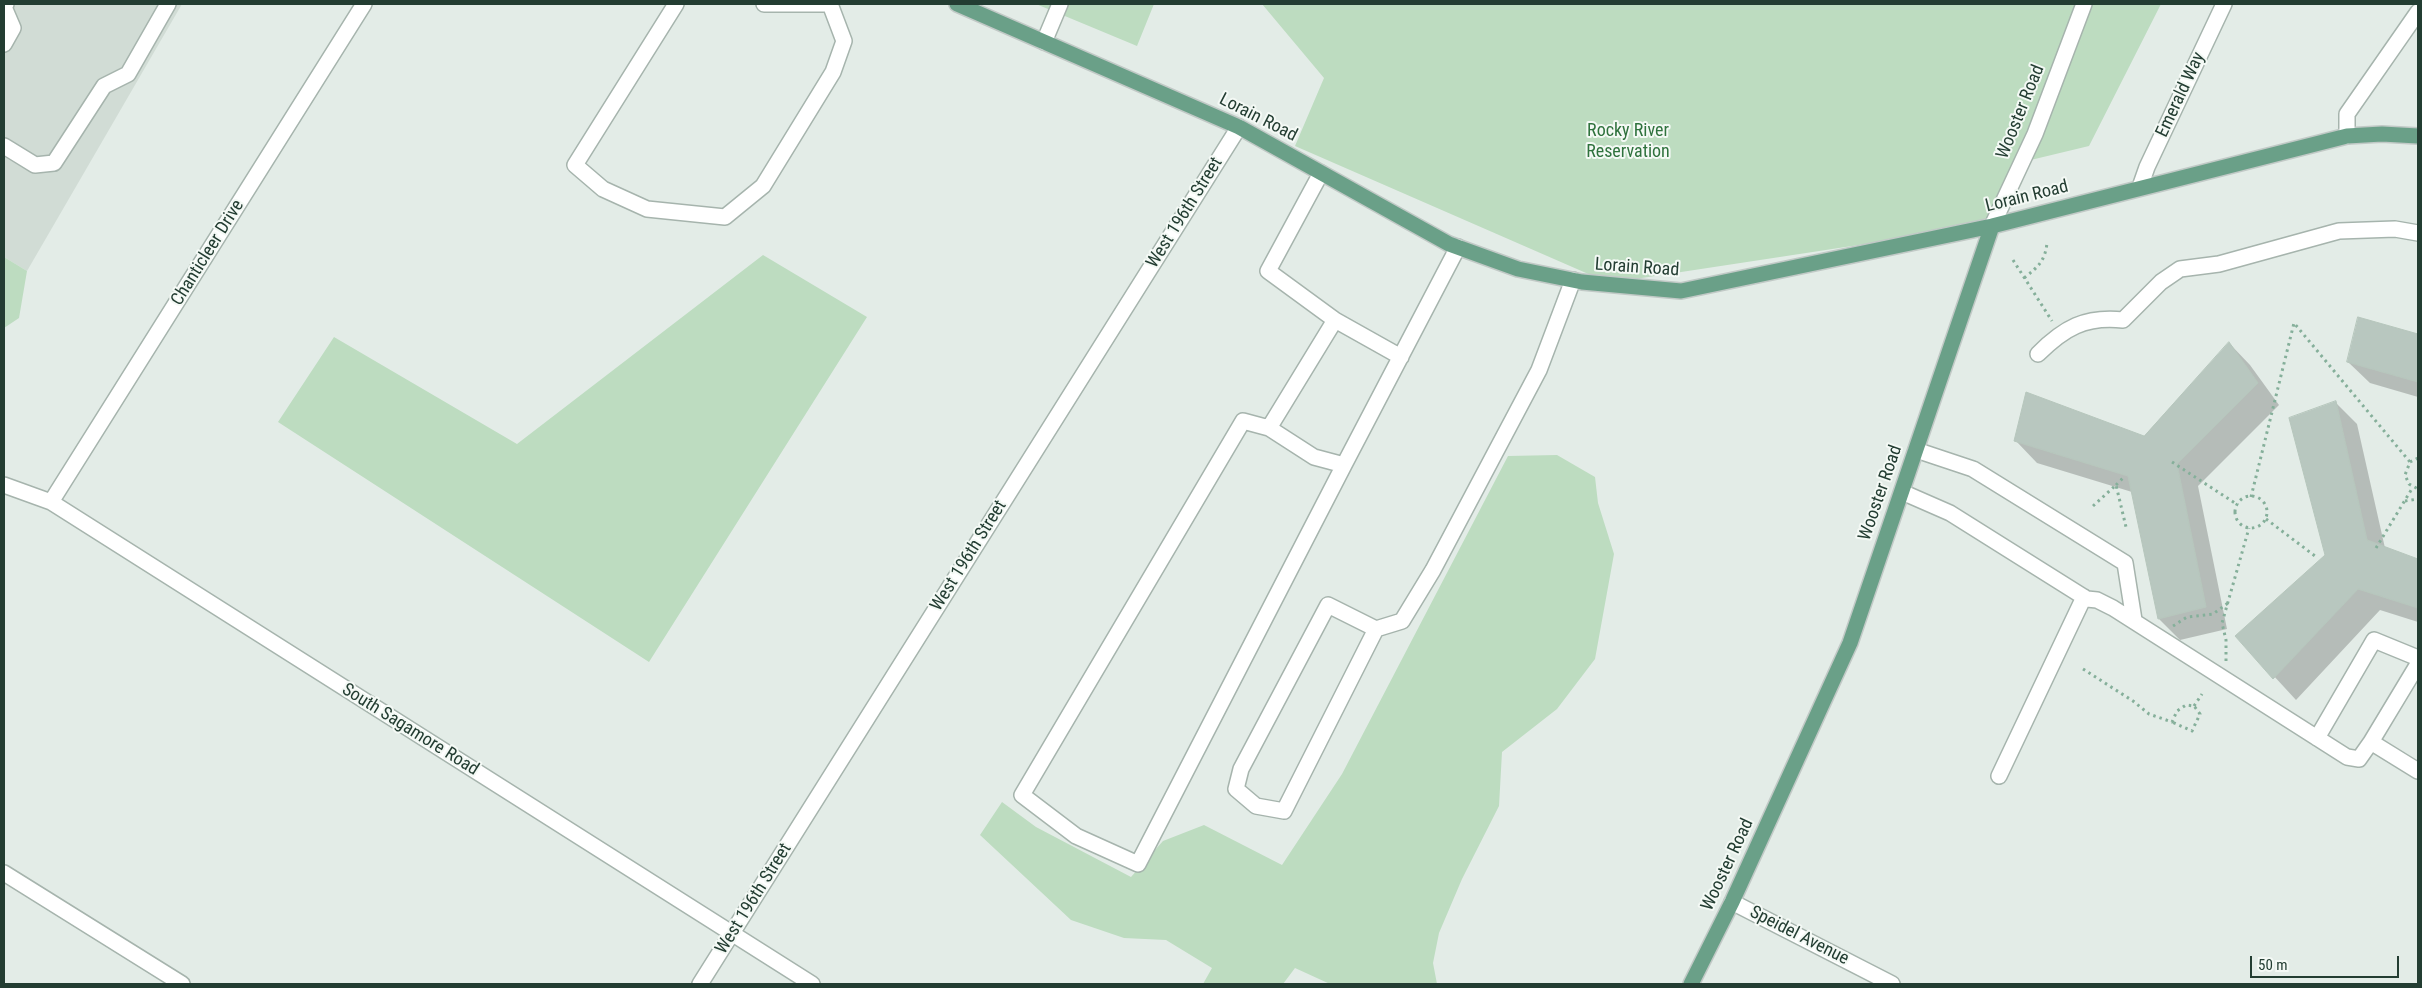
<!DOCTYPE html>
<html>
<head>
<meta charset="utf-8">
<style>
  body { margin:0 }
  #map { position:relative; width:2422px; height:988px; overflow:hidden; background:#e3ece7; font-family:"Roboto Condensed",sans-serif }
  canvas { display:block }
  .frame { position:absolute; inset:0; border:5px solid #233d32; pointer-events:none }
  .scale { position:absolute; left:2250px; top:956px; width:149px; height:22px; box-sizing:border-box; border:2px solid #233d32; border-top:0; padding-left:6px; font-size:15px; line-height:18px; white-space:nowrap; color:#233d32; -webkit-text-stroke:4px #f4f9f5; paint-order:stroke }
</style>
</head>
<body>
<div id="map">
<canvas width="2422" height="988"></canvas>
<div class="frame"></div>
<div class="scale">50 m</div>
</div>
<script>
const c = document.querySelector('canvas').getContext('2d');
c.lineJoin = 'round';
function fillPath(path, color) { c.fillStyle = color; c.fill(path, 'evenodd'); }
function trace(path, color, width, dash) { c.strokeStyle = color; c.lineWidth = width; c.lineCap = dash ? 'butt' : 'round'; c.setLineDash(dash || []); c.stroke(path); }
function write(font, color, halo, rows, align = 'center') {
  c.font = font + ' "Roboto Condensed",sans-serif'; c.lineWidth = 4; c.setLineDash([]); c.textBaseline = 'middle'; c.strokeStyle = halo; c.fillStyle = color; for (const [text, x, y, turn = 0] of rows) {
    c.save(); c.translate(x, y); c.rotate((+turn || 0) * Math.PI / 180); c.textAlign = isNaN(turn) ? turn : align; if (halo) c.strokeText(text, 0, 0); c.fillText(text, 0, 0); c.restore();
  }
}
const built = new Path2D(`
  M 4,4 L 182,4 L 27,271 L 4,257 Z`);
const green = new Path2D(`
  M 1036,4 L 1154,4 L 1137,46 Z
  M 1262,4 L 2161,4 L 2089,146 L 2014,164 L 1990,225 L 1609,283 L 1295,146 L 1324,78 Z
  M 763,255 L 867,317 L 649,662 L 278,422 L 334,337 L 517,444 Z
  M 4,257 L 27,271 L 19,318 L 4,328 Z
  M 1557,455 L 1595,477 L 1598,503 L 1614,554 L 1595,659 L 1557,709 L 1502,752 L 1499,806 L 1462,879 L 1439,933 L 1433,963 L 1437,984 L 1330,984 L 1295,968 L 1283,984 L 1203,984 L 1212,968 L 1166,940 L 1124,938 L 1071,920 L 980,835 L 1002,802 L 1036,827 L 1131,877 L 1163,841 L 1204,825 L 1282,865 L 1342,774 L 1508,456 Z`);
const shadow = new Path2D(`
  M 2359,319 L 2418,335 L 2418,397 L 2370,383 L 2348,362 Z
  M 2229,343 L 2250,365 L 2279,405 L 2198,486 L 2227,629 L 2180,640 L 2159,619 L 2132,492 L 2037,463 L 2016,441 L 2144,437 Z
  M 2336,403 L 2357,424 L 2385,548 L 2418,560 L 2418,622 L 2380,610 L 2296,700 L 2237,636 L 2327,555 Z`);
const building = new Path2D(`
  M 2358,317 L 2418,334 L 2418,382 L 2347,362 Z
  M 2229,342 L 2258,383 L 2177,464 L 2206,607 L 2158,619 L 2128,476 L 2014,441 L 2026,392 L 2144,436 Z
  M 2336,401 L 2367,540 L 2418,559 L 2418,608 L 2358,589 L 2273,679 L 2235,636 L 2325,555 L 2289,418 Z`);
const path = new Path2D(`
  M 2013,260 L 2052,321
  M 2024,278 C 2038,267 2045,261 2047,243
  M 2418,458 L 2410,462 L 2405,475 L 2409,484 L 2418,489
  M 2172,462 L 2238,505
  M 2116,485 L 2124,477
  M2235 512a16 16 0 1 1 32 0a16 16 0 1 1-32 0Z
  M 2251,497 L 2294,323 L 2410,462
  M 2405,501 L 2418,499
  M 2093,506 L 2116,485 L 2126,527
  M 2266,519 L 2315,556
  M 2376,548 L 2413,487
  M 2173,626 L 2187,617 L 2213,614 L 2228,603
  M 2226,661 L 2226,640 L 2222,623 L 2249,528
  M 2083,669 L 2133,701 L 2149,714 L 2172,722 L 2177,711 L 2186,705 L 2194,706 L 2200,714 L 2192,731 L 2172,722
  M 2194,706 L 2202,694`);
const minor = new Path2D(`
  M 676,4 L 575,165 L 603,189 L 647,209 L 725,217 L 763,186 L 833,72 L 844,41 L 830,4
  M 764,4 L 830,4
  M 1044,42 L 1060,4
  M 4,44 L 13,28 L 4,7 L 6,4
  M 2347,136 L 2347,114 L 2418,12
  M 4,146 L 35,165 L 54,163 L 104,86 L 128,74 L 168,4
  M 1321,173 L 1268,271 L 1335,320
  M 2140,187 L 2147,167 L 2224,4
  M 1992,226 L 2035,134 L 2084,4
  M 2038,354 C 2064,328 2085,316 2123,320 L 2161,282 L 2180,269 L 2219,264 L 2339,231 L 2395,229 L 2418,233
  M 1401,357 L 1335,320 L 1269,428 L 1314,457 L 1344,465 L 1458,247
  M 1269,428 L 1243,421 L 1022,795 L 1076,836 L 1138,864 L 1344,465
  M 1916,450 L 1973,469 L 2125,563 L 2134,620
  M 4,485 L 51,502 L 812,984
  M 1902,492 L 1950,513 L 2087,599 L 2097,600 L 2113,608 L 2347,757 L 2359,759 L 2371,742
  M 51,502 L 364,4
  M 1376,629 L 1328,605 L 1241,769 L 1236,789 L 1256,806 L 1284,811 L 1376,629 L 1402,621 L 1433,570 L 1539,370 L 1573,280
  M 2418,664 L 2371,742 L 2418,771
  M 2317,738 L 2374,640 L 2418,658
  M 1999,776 L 2084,597
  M 4,873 L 182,984
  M 1732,902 L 1892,984
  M 700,984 L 1239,127`);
const major = new Path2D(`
  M 957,4 L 1239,127 L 1449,244 L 1518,269 L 1582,282 L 1681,291 L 1992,226 L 2347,136 L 2382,134 L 2418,136
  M 1691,984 L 1732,902 L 1850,643 L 1992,226`);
const streetNames = [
  ["Emerald Way",2181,95,-65],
  ["Wooster Road",2021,112,-68],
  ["Lorain Road",1258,118,27],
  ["Lorain Road",2027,197,-14],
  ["West 196th Street",1185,213,-58],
  ["Chanticleer Drive",208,253,-58],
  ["Lorain Road",1637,268,4],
  ["Wooster Road",1881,493,-71],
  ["West 196th Street",969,556,-58],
  ["South Sagamore Road",410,730,32],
  ["Wooster Road",1728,865,-65],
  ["West 196th Street",754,899,-58],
  ["Speidel Avenue",1799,936,27]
];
const parkNames = [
  ["Rocky River",1628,131],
  ["Reservation",1628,152]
];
fillPath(built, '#d1dcd5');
fillPath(green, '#bddcc0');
fillPath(shadow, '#0003');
fillPath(building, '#b8c7bf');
trace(building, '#b6c6bc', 1);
trace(minor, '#a6b4ad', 18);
trace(major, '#c1c9c6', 18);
trace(path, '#85af9a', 3, [2.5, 4]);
trace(minor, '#fff', 15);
trace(major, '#6aa088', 15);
write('18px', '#233d32', '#f4f9f5', streetNames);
write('18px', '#2f723d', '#f4f9f5', parkNames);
</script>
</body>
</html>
